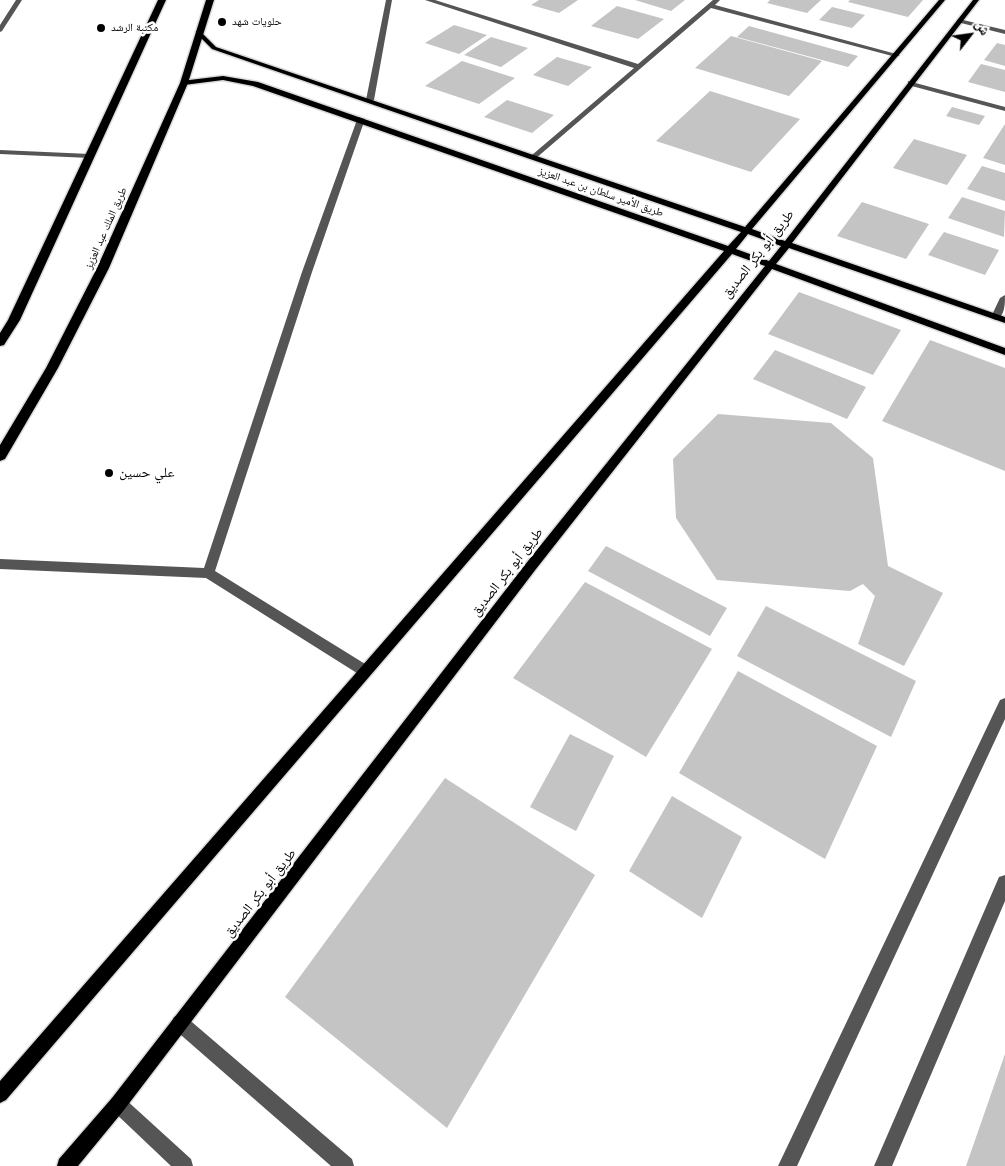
<!DOCTYPE html>
<html>
<head>
<meta charset="utf-8">
<style>
  body { margin:0 }
  #map { position:relative; width:1005px; height:1166px; overflow:hidden; background:#fff; font-family:Inter,"Noto Naskh Arabic",sans-serif }
  canvas { display:block }
  .north { position:absolute; left:945px; top:10px; width:50px; height:50px; -webkit-text-stroke:4px #fff; paint-order:stroke; rotate:60deg; font-size:14px; font-weight:700; line-height:20px; text-align:center; color:#000 }
  .north::after { content:''; display:block; margin:auto; width:18px; height:22px; background:#000; clip-path:polygon(50% 0,100% 100%,50% 72%,0 100%) }
</style>
</head>
<body>
<div id="map">
<canvas width="1005" height="1166"></canvas>
<div class="north">ش</div>
</div>
<script>
const c = document.querySelector('canvas').getContext('2d');
c.lineJoin = 'round';
function fillPath(path, color) { c.fillStyle = color; c.fill(path, 'evenodd'); }
function trace(path, color, width, dash) { c.strokeStyle = color; c.lineWidth = width; c.lineCap = dash ? 'butt' : 'round'; c.setLineDash(dash || []); c.stroke(path); }
function write(font, color, halo, rows, align = 'center') {
  c.font = font + ' Inter,"Noto Naskh Arabic",sans-serif'; c.lineWidth = 5; c.setLineDash([]); c.textBaseline = 'middle'; c.strokeStyle = halo; c.fillStyle = color; for (const [text, x, y, turn = 0] of rows) {
    c.save(); c.translate(x, y); c.rotate((+turn || 0) * Math.PI / 180); c.textAlign = isNaN(turn) ? turn : align; if (halo) c.strokeText(text, 0, 0); c.fillText(text, 0, 0); c.restore();
  }
}
const building = new Path2D(`
  M 539,0 L 578,0 L 559,13 L 531,5 Z
  M 635,0 L 685,0 L 671,11 Z
  M 770,0 L 821,0 L 807,13 L 767,3 Z
  M 850,0 L 923,0 L 908,17 L 848,2 Z
  M 617,6 L 664,19 L 638,39 L 591,26 Z
  M 832,7 L 865,15 L 852,28 L 819,20 Z
  M 454,25 L 487,35 L 459,54 L 425,43 Z
  M 749,26 L 858,56 L 848,67 L 737,37 Z
  M 731,36 L 822,61 L 789,96 L 695,68 Z
  M 491,37 L 528,48 L 501,67 L 464,55 Z
  M 997,43 L 1005,45 L 1005,66 L 984,60 Z
  M 557,57 L 592,67 L 568,86 L 533,75 Z
  M 462,61 L 515,78 L 479,104 L 425,86 Z
  M 981,64 L 1005,70 L 1005,92 L 968,82 Z
  M 710,91 L 800,119 L 751,172 L 656,141 Z
  M 507,100 L 554,115 L 532,133 L 484,117 Z
  M 952,107 L 985,116 L 979,125 L 946,116 Z
  M 1005,124 L 1005,165 L 983,158 Z
  M 914,139 L 967,155 L 947,185 L 893,168 Z
  M 982,166 L 1005,173 L 1005,201 L 967,189 Z
  M 962,197 L 1005,211 L 1004,237 L 948,218 Z
  M 862,202 L 929,224 L 906,259 L 837,236 Z
  M 944,232 L 999,250 L 985,275 L 928,255 Z
  M 799,292 L 901,330 L 873,375 L 768,334 Z
  M 930,340 L 1005,368 L 1005,471 L 882,421 Z
  M 775,350 L 866,387 L 847,419 L 753,379 Z
  M 718,414 L 831,423 L 873,458 L 888,566 L 943,593 L 904,666 L 858,644 L 875,596 L 863,584 L 850,591 L 717,580 L 676,518 L 673,459 Z
  M 606,546 L 727,608 L 710,636 L 588,571 Z
  M 585,582 L 712,649 L 646,757 L 513,678 Z
  M 766,606 L 916,681 L 891,737 L 737,656 Z
  M 738,671 L 877,746 L 825,859 L 679,773 Z
  M 570,734 L 614,756 L 576,831 L 530,807 Z
  M 445,778 L 595,875 L 447,1128 L 285,997 Z
  M 672,796 L 742,837 L 702,918 L 629,871 Z
  M 1005,1054 L 1005,1166 L 966,1166 Z`);
const minor = new Path2D(`
  M 16,0 L 22,0 L 2,31 L 0,32 L 0,25 Z
  M 386,0 L 392,0 L 374,100 L 370,102 L 366,100 Z
  M 425,0 L 435,0 L 638,64 L 713,0 L 720,0 L 715,5 L 900,55 L 896,57 L 711,8 L 535,159 L 531,157 L 532,155 L 634,68 Z
  M 959,19 L 1005,30 L 1005,34 L 957,22 L 957,20 Z
  M 908,81 L 1005,107 L 1005,111 L 908,85 Z
  M 358,117 L 365,119 L 312,272 L 215,571 L 370,667 L 372,671 L 370,675 L 365,677 L 360,675 L 206,578 L 0,569 L 0,559 L 204,568 L 302,272 Z
  M 0,150 L 90,154 L 94,156 L 90,158 L 0,154 Z
  M 1005,295 C 1005,304 1005,316 996,320 L 993,319 L 991,317 L 1000,298 Z
  M 1005,698 L 1005,719 L 797,1166 L 778,1166 L 1000,700 Z
  M 1005,875 L 1005,901 L 892,1166 L 874,1166 L 999,877 Z
  M 180,1014 L 186,1017 L 352,1159 L 354,1166 L 331,1166 L 174,1029 L 171,1023 L 174,1017 Z
  M 118,1095 L 124,1098 L 191,1159 L 193,1166 L 171,1166 L 112,1110 L 109,1104 L 112,1098 Z`);
const major = new Path2D(`
  M 939,0 L 945,0 L 752,229 L 785,241 L 973,0 L 979,0 L 792,243 L 1005,317 L 1005,323 L 789,248 L 776,264 L 1005,348 L 1005,355 L 772,269 L 536,569 L 124,1110 L 78,1166 L 57,1166 L 59,1159 L 112,1098 L 528,561 L 765,266 L 732,254 L 6,1100 L 0,1103 L 0,1081 L 724,251 L 253,86 L 223,80 L 184,85 L 181,85 L 181,81 L 223,76 L 258,82 L 728,246 L 741,232 L 212,49 L 196,33 L 196,31 L 200,31 L 216,47 L 745,227 ZM 748,234 L 781,246 L 769,261 L 736,249 Z`);
const highway = new Path2D(`
  M 158,0 L 166,0 L 20,320 L 4,345 L 0,346 L 0,333 L 8,320 Z
  M 206,0 L 214,0 L 188,83 L 109,268 L 58,368 L 5,459 L 0,461 L 0,445 L 46,368 L 97,268 L 180,83 Z`);
const markers = [
  [222,22,5,"#000"],
  [101,28,5,"#000"],
  [109,473,5,"#000"]
];
const farPoinames = [
  ["حلويات شهد",232,22],
  ["مكتبة الرشد",111,28]
];
const farStreetnames = [
  ["طريق الأمير سلطان بن عبد العزيز",601,192,19],
  ["طريق الملك عبد العزيز",106,228,-66]
];
const streetNames = [
  ["طريق أبو بكر الصديق",758,254,-52],
  ["طريق أبو بكر الصديق",507,572,-52],
  ["طريق أبو بكر الصديق",260,893,-52]
];
const poiNames = [
  ["علي حسين",119,473]
];
fillPath(building, '#c4c4c4');
trace(major, '#dbdbdb', 3);
trace(highway, '#dbdbdb', 3);
fillPath(minor, '#555');
fillPath(major, '#000');
fillPath(highway, '#000');
for (const [x, y, r, color] of markers) { const dot = new Path2D(); dot.arc(x, y, r, 0, 2 * Math.PI); c.fillStyle = color; c.fill(dot); trace(dot, '#fff', 2); }
write('11px', '#000', '#fff', farPoinames, 'left');
write('11px', '#000', '#fff', farStreetnames);
write('14px', '#000', '#fff', streetNames);
write('14px', '#000', '#fff', poiNames, 'left');
</script>
</body>
</html>
